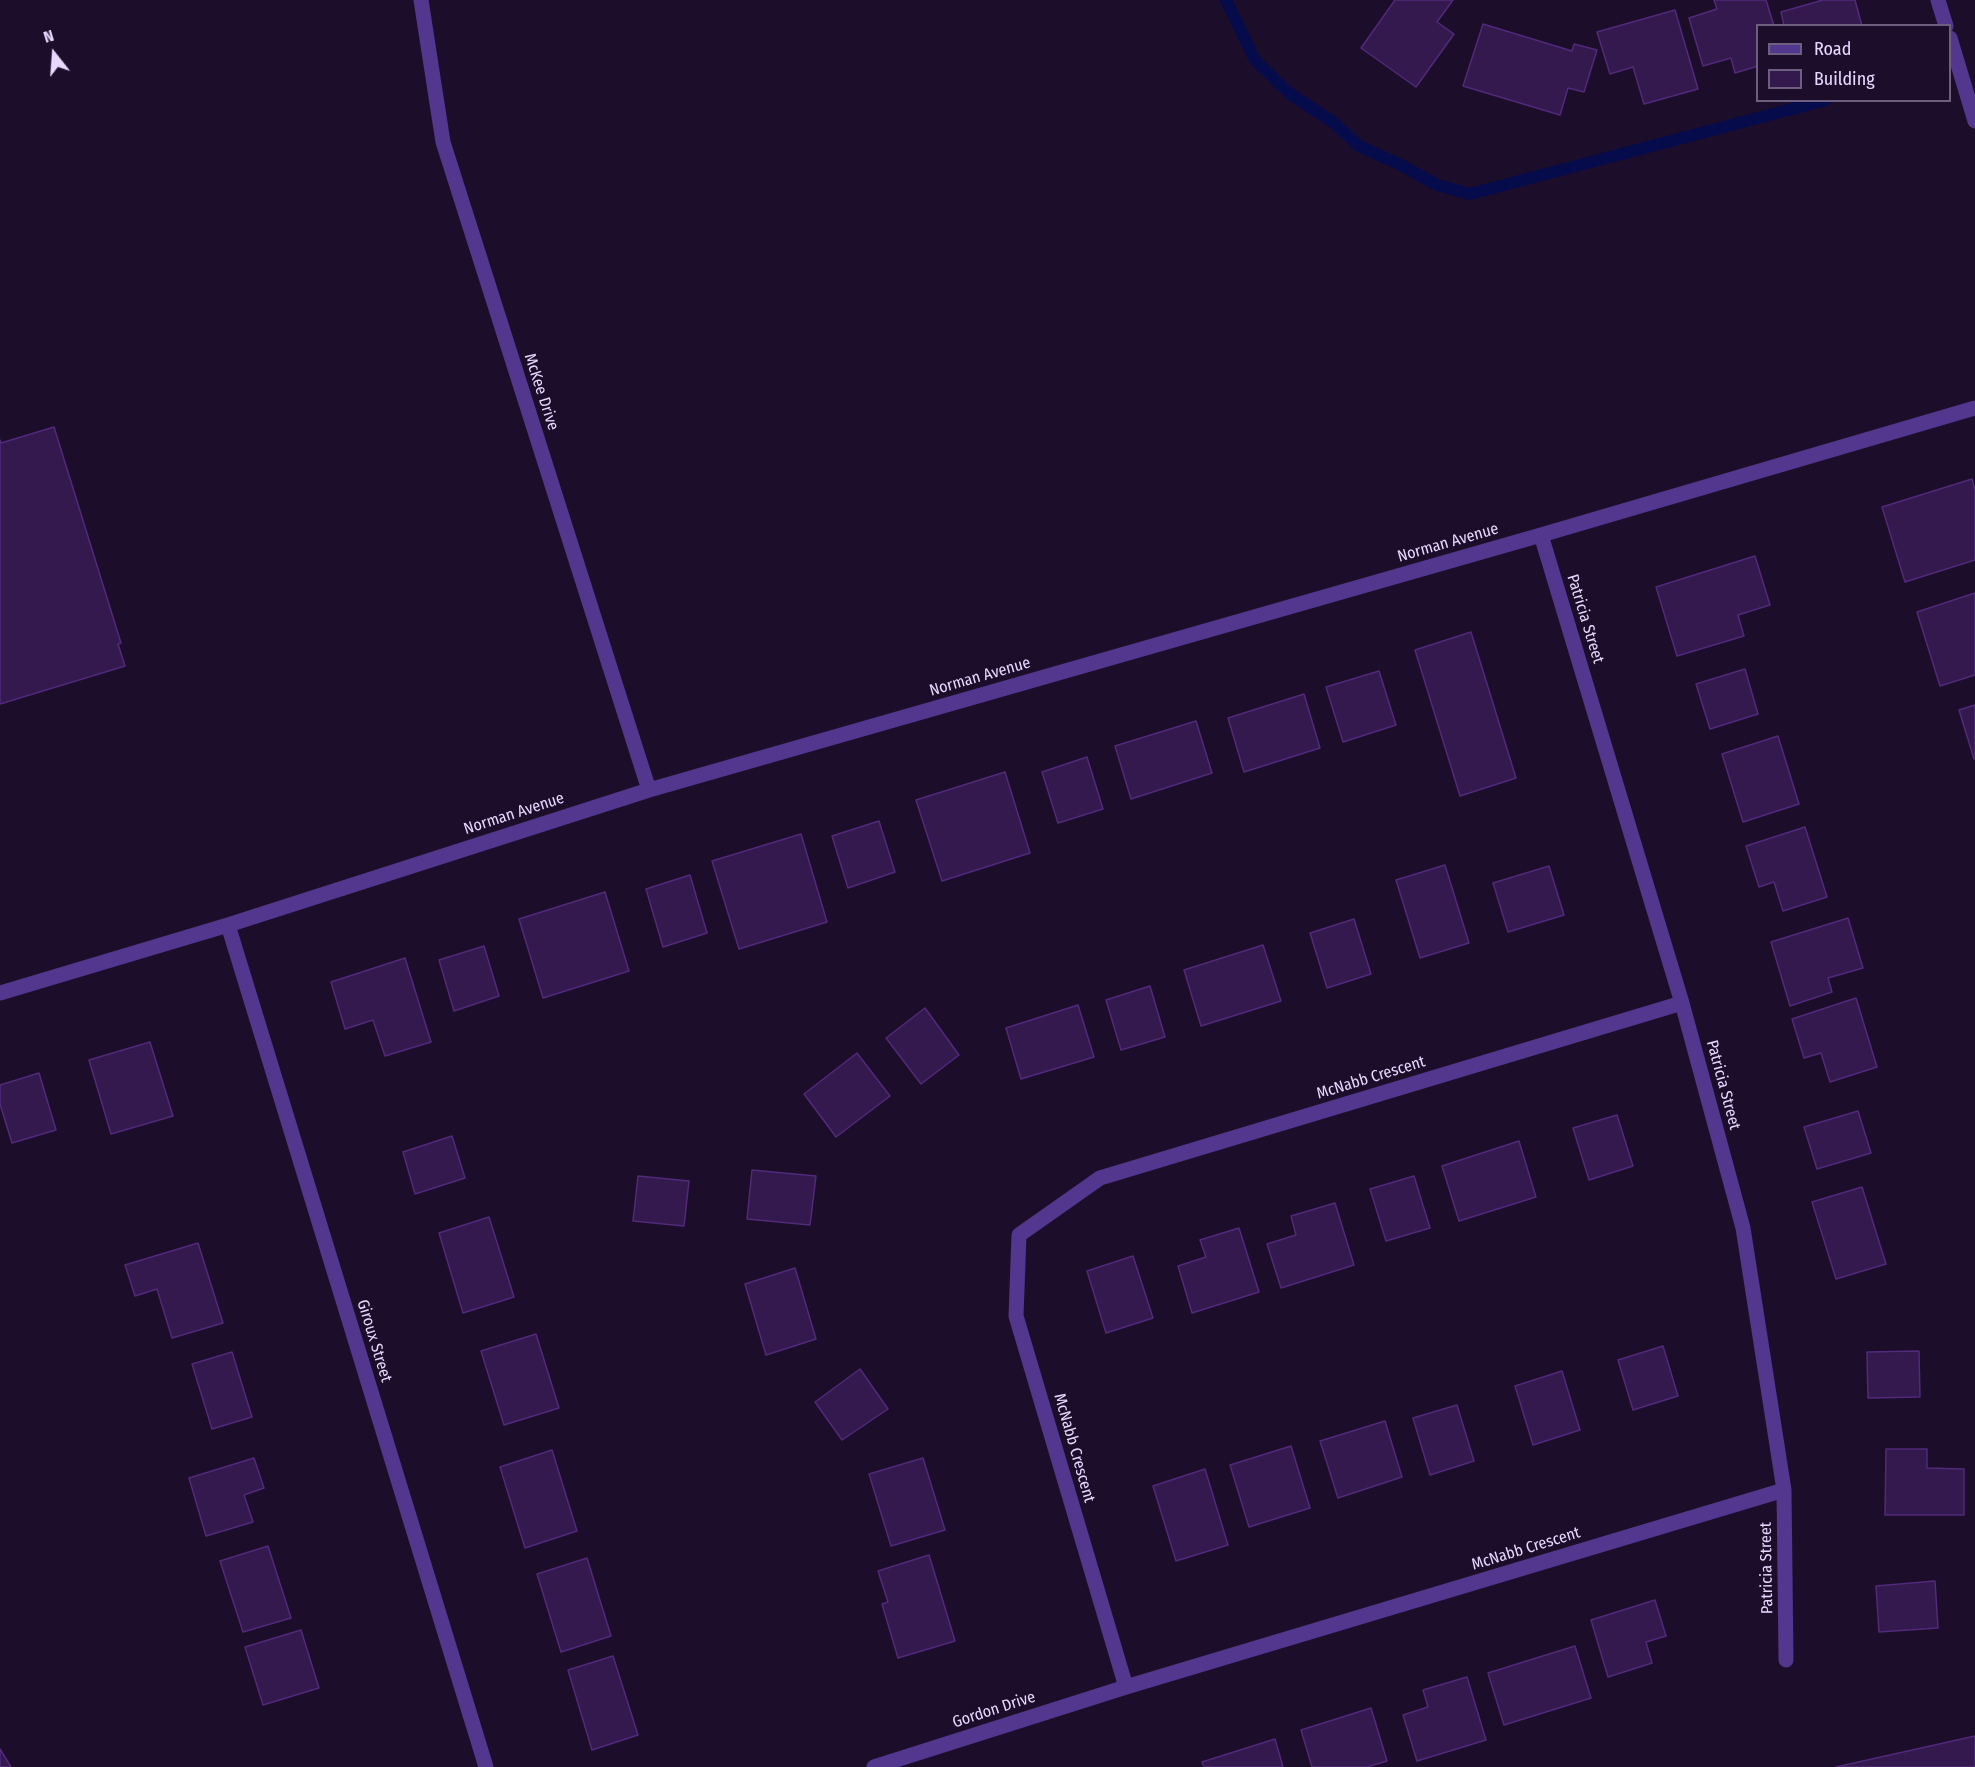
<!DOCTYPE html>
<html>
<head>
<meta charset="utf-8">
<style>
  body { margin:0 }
  #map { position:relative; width:1975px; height:1767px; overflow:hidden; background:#1c0e2b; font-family:"Fira Sans Condensed",sans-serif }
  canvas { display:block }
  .legend { position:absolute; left:1756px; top:24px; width:195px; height:78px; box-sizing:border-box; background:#1c0e2b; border:2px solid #6e5f80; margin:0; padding:8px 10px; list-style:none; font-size:18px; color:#e8d8ff }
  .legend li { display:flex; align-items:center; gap:12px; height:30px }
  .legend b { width:30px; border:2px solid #6e5f80 }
  .north { position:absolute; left:24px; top:24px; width:60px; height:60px; -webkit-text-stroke:4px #1c0e2b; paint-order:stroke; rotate:343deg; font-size:16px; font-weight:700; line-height:24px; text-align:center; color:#e8d8ff }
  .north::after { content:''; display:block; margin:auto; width:21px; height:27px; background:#e8d8ff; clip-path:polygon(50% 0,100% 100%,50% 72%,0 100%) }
</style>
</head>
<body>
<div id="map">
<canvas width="1975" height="1767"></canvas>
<ul class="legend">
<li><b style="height:8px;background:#53368d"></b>Road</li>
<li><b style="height:16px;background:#33194d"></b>Building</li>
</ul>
<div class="north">N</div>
</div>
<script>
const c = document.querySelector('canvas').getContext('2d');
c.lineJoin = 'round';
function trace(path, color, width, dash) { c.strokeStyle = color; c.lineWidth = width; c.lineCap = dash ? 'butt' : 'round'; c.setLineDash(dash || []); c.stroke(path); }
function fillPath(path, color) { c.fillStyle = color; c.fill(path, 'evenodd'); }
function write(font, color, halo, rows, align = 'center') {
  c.font = font + ' "Fira Sans Condensed",sans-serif'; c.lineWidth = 5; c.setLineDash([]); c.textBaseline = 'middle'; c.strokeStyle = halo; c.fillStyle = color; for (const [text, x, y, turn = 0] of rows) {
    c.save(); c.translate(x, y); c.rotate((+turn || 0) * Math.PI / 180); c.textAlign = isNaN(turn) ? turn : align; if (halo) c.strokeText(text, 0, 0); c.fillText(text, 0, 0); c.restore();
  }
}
const stream = new Path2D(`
  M 1226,0 L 1255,60 L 1289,93 L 1334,123 L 1359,146 L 1401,165 L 1437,185 L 1470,194 L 1826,100`);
const building = new Path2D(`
  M 1395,0 L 1453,0 L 1437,22 L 1454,34 L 1416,87 L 1361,48 Z
  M 1714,0 L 1766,0 L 1774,26 L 1758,26 L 1758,66 L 1735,73 L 1731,58 L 1703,66 L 1689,18 L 1717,9 Z
  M 1823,0 L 1855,0 L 1862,26 L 1784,26 L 1781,12 Z
  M 1675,10 L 1698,89 L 1644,104 L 1633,67 L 1610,74 L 1597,32 Z
  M 1483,24 L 1572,51 L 1574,44 L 1597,50 L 1584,92 L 1568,88 L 1560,115 L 1463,86 Z
  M 54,427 L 121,643 L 118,644 L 125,666 L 0,704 L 0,440 L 1,443 Z
  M 1972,479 L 1975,490 L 1975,560 L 1905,582 L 1882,507 Z
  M 1755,556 L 1770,605 L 1738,615 L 1744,636 L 1677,656 L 1656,587 Z
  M 1975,593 L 1975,675 L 1940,686 L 1917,612 Z
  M 1471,632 L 1516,778 L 1460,796 L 1415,650 Z
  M 1745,669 L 1758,714 L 1710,729 L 1696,684 Z
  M 1379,671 L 1396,725 L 1343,742 L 1326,687 Z
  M 1304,694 L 1320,748 L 1244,772 L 1228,718 Z
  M 1975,705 L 1975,759 L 1974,759 L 1959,710 Z
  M 1196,721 L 1212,773 L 1131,799 L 1115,746 Z
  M 1778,736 L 1799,804 L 1743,822 L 1722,754 Z
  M 1087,757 L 1103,809 L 1058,823 L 1042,772 Z
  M 1005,772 L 1030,853 L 942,881 L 916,800 Z
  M 879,821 L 895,872 L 848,888 L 832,836 Z
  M 1805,827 L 1827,897 L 1783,911 L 1774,882 L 1759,887 L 1746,846 Z
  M 801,834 L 827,922 L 739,949 L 712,861 Z
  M 1445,865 L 1469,943 L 1420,958 L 1396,880 Z
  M 1549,866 L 1564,915 L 1508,932 L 1493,883 Z
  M 690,875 L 707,933 L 663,947 L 646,889 Z
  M 605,892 L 629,971 L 543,998 L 519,919 Z
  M 1848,918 L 1863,968 L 1828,978 L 1832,992 L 1790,1006 L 1771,942 Z
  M 1354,919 L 1371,974 L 1327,988 L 1310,933 Z
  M 1263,945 L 1281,1001 L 1201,1026 L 1184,970 Z
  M 484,946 L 499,996 L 454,1011 L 439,960 Z
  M 405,958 L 431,1042 L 385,1056 L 373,1020 L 345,1029 L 331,982 Z
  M 1150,986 L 1165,1037 L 1121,1050 L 1106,1000 Z
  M 1856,998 L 1877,1067 L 1830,1082 L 1821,1053 L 1804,1058 L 1792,1019 Z
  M 1078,1005 L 1094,1057 L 1021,1079 L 1006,1028 Z
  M 925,1008 L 959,1055 L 921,1084 L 886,1038 Z
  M 150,1042 L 173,1116 L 111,1134 L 89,1060 Z
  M 857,1053 L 890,1096 L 836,1137 L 804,1094 Z
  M 39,1073 L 56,1130 L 12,1143 L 0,1104 L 0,1085 Z
  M 1858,1111 L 1871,1153 L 1817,1169 L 1804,1127 Z
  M 1617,1115 L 1633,1166 L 1589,1180 L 1573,1128 Z
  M 452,1136 L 465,1178 L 415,1194 L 403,1152 Z
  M 1519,1141 L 1536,1197 L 1459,1221 L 1442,1166 Z
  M 752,1170 L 816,1176 L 810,1225 L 747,1219 Z
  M 638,1176 L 689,1181 L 684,1226 L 633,1221 Z
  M 1414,1176 L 1430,1228 L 1386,1241 L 1370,1189 Z
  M 1862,1187 L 1886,1264 L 1836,1279 L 1812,1202 Z
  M 1335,1203 L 1354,1265 L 1281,1288 L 1267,1244 L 1296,1235 L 1291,1216 Z
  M 489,1217 L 514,1297 L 463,1313 L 439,1233 Z
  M 1239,1228 L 1259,1292 L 1192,1313 L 1178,1266 L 1206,1257 L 1200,1240 Z
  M 198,1243 L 223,1323 L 172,1338 L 157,1289 L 135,1296 L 125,1265 Z
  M 1133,1256 L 1153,1318 L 1106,1333 L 1087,1271 Z
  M 795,1268 L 816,1339 L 766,1355 L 745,1284 Z
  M 536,1334 L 559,1408 L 504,1425 L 481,1351 Z
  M 1663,1346 L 1678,1396 L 1633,1410 L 1618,1360 Z
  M 1919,1351 L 1920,1397 L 1868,1398 L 1867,1352 Z
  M 232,1352 L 252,1417 L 212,1429 L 192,1364 Z
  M 860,1369 L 888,1409 L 842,1440 L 815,1402 Z
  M 1562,1371 L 1580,1430 L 1533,1445 L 1515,1386 Z
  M 1457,1405 L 1474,1461 L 1430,1475 L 1413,1418 Z
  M 1385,1421 L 1402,1477 L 1338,1498 L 1320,1441 Z
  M 1291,1446 L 1310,1508 L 1249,1527 L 1230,1465 Z
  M 1886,1449 L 1927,1449 L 1927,1468 L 1964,1469 L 1964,1515 L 1885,1515 Z
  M 552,1450 L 577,1531 L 525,1548 L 500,1467 Z
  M 254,1458 L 264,1488 L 244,1495 L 253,1522 L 206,1536 L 189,1478 Z
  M 923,1458 L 945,1530 L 891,1546 L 869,1474 Z
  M 1205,1469 L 1228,1545 L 1176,1561 L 1153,1486 Z
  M 268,1546 L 291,1618 L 243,1632 L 220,1561 Z
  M 929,1555 L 955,1641 L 898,1658 L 882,1604 L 888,1602 L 878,1571 Z
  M 587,1558 L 611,1636 L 561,1652 L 537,1574 Z
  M 1935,1581 L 1938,1628 L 1879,1632 L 1876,1586 Z
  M 1655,1600 L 1666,1636 L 1646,1642 L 1652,1663 L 1608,1677 L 1591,1620 Z
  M 301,1630 L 319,1688 L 263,1705 L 245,1647 Z
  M 1575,1646 L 1591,1698 L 1504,1725 L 1488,1673 Z
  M 613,1656 L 638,1735 L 592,1750 L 568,1670 Z
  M 1467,1677 L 1486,1740 L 1417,1761 L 1403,1715 L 1428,1707 L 1423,1690 Z
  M 1371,1708 L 1387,1761 L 1367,1767 L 1312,1767 L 1301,1730 Z
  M 1975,1736 L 1975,1767 L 1836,1767 Z
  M 1275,1739 L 1283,1767 L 1204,1767 L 1202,1762 Z
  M 0,1749 L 11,1767 L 0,1767 Z`);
const minor = new Path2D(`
  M 421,0 L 443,142 L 649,790
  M 1938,0 L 1946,26
  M 1950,38 L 1975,121
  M 1541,535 L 1682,1003 L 1743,1228 L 1784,1490 L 1786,1660
  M 228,925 L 486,1767
  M 0,993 L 228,925 L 649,790 L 1541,535 L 1975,408
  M 1126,1687 L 1016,1316 L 1019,1235 L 1100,1178 L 1682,1003
  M 874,1767 L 1126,1687 L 1784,1490`);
const streetNames = [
  ["McKee Drive",541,392,72],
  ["Norman Avenue",1448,543,-16],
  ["Patricia Street",1585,619,73],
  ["Norman Avenue",980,677,-16],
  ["Norman Avenue",514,814,-18],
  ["McNabb Crescent",1371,1078,-17],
  ["Patricia Street",1723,1085,75],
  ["Giroux Street",374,1341,73],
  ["McNabb Crescent",1074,1448,74],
  ["McNabb Crescent",1526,1549,-17],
  ["Patricia Street",1767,1568,-91],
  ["Gordon Drive",994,1710,-18]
];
trace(stream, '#060b4c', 12);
fillPath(building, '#33194d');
trace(building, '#52297b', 1.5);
trace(minor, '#53368d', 15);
write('16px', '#e8d8ff', '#1c0e2b', streetNames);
</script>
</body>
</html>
